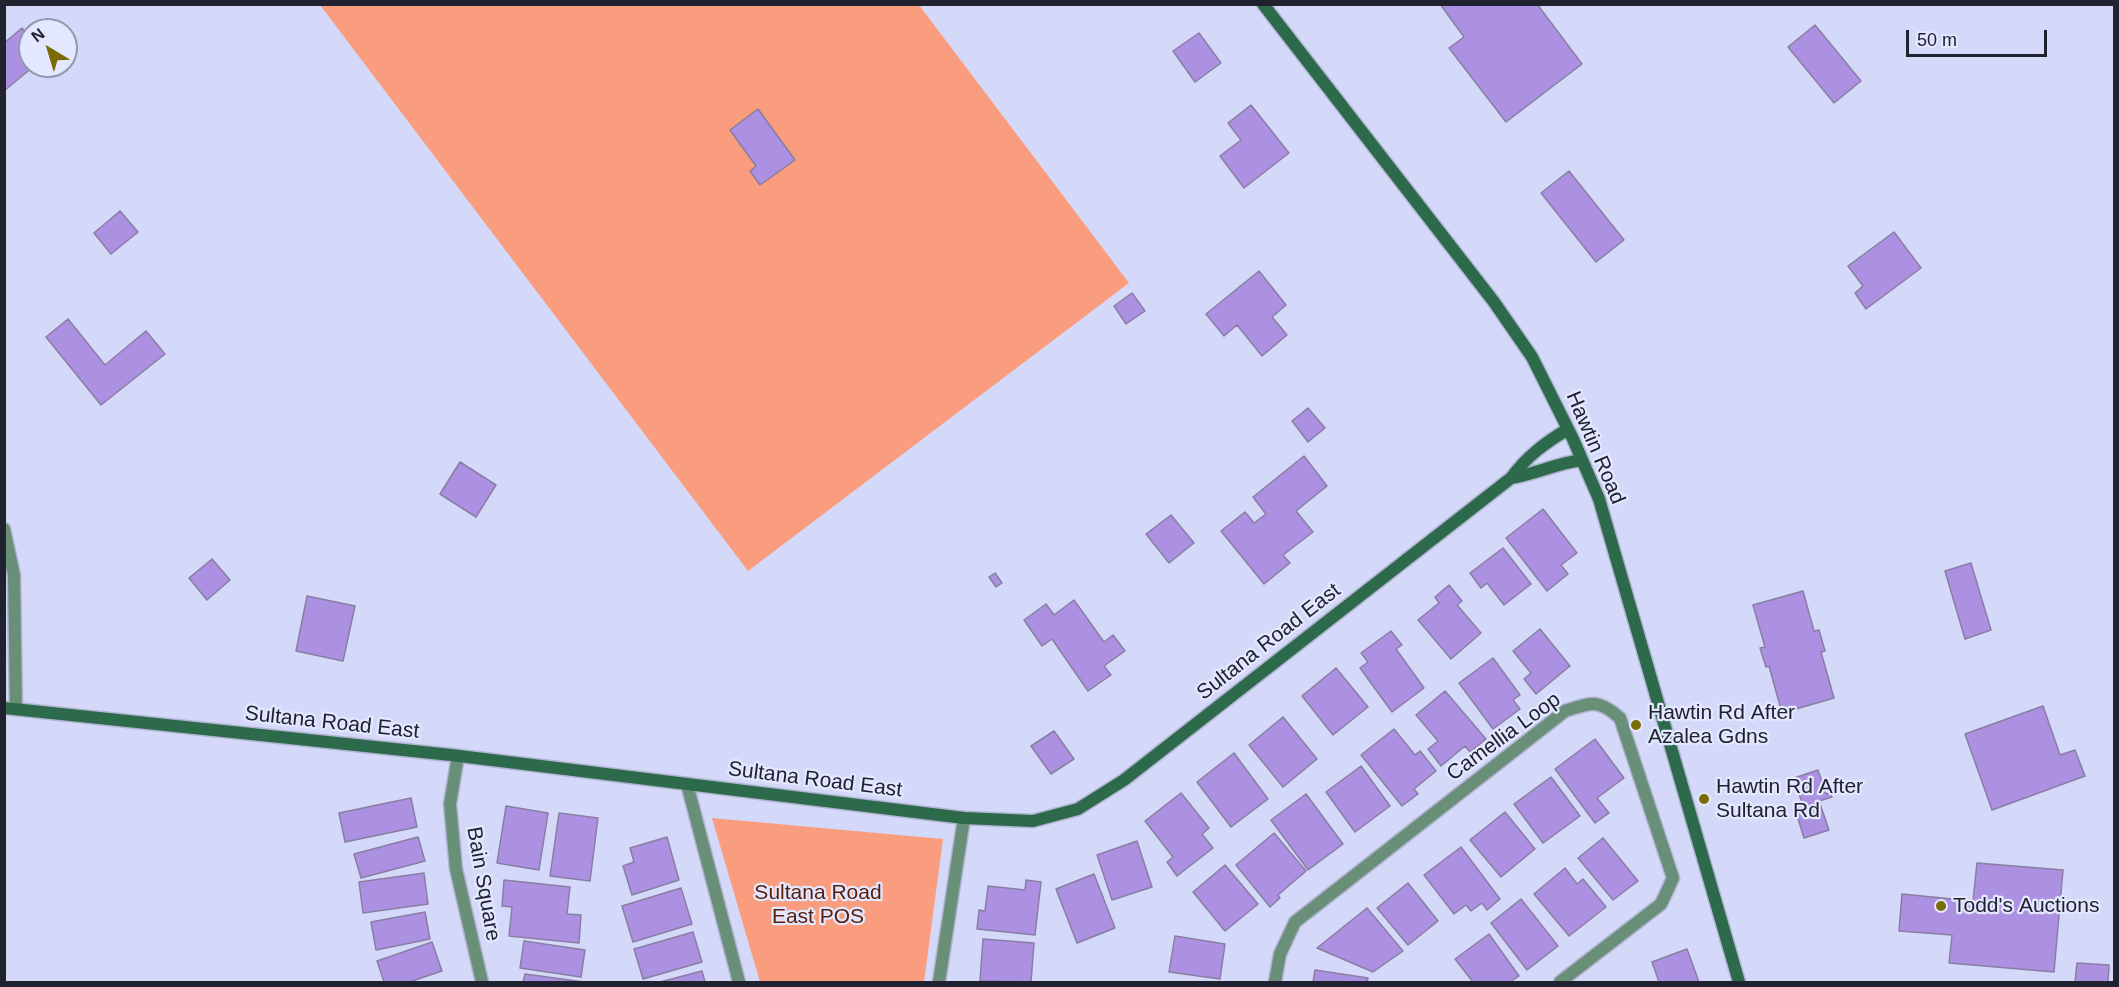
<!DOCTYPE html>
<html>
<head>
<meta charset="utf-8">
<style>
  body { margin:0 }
  #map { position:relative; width:2119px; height:987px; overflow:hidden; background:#d4d9f9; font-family:Helvetica,sans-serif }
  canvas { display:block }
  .frame { position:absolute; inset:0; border:6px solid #202230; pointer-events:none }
  .north { position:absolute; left:18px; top:18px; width:60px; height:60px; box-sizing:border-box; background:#e3e7ff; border:2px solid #9598ac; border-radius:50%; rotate:322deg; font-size:16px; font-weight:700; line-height:24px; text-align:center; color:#202230 }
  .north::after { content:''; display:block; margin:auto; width:21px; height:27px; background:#7b6b04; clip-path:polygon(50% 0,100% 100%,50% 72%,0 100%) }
  .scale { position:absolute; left:1906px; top:30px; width:141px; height:27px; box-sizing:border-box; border:3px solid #202230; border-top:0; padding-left:8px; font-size:18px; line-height:21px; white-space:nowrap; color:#202230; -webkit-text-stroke:4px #e3e7ff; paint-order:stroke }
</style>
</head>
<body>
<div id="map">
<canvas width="2119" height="987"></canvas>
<div class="frame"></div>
<div class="north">N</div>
<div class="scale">50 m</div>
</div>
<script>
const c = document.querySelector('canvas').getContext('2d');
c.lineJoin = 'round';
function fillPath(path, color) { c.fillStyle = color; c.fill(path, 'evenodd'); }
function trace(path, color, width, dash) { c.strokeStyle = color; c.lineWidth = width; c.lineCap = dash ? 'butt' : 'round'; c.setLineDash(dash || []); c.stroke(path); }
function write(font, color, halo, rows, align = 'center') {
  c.font = font + ' Helvetica,sans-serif'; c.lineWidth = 4.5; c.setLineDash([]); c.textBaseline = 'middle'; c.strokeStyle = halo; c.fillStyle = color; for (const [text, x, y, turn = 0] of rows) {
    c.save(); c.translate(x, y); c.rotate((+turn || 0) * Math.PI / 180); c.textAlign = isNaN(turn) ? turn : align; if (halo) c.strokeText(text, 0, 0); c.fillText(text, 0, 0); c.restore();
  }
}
const green = new Path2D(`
  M 320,5 L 919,5 L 1129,283 L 748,571 Z
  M 712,818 L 943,839 L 924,982 L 760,982 Z`);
const building = new Path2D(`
  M 1440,4 L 1537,4 L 1582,64 L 1506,122 L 1449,48 L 1464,37 Z
  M 1815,25 L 1861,81 L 1834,103 L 1788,47 Z
  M 22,28 L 30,38 L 30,66 L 34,66 L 4,91 L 4,43 Z
  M 1199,33 L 1221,63 L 1195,82 L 1173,51 Z
  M 1251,105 L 1289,153 L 1244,188 L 1220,156 L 1241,140 L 1228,123 Z
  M 758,109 L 795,160 L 760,185 L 750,171 L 756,166 L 730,130 Z
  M 1569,171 L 1624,240 L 1596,262 L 1541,193 Z
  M 120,211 L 138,232 L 111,254 L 94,233 Z
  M 1894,232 L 1921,268 L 1866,309 L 1855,293 L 1863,286 L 1848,266 Z
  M 1259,271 L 1286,305 L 1272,317 L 1287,335 L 1262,356 L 1237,325 L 1224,336 L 1206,314 Z
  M 1132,293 L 1145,311 L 1126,324 L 1114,306 Z
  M 68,319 L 105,365 L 146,331 L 165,354 L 101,405 L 46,337 Z
  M 1308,408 L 1325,428 L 1308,442 L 1292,421 Z
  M 1304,456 L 1327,486 L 1296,511 L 1313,532 L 1283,555 L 1290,563 L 1264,584 L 1221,531 L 1245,512 L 1254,523 L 1266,514 L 1253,497 Z
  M 460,462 L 496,485 L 476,517 L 440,494 Z
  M 1543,509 L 1577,553 L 1561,565 L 1568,574 L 1547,591 L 1506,538 Z
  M 1171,515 L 1194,543 L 1169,563 L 1146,534 Z
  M 1503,548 L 1531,584 L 1504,605 L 1487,583 L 1481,588 L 1470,573 Z
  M 212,559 L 230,580 L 207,600 L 189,578 Z
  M 1971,563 L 1991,630 L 1965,639 L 1945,571 Z
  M 995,573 L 1002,583 L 996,587 L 989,577 Z
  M 1449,585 L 1462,601 L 1457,605 L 1481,633 L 1451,659 L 1418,620 L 1439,603 L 1435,597 Z
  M 1803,591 L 1814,631 L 1819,630 L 1825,651 L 1821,652 L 1834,698 L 1782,713 L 1769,666 L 1766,667 L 1760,648 L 1765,647 L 1753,605 Z
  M 307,596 L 355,606 L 343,661 L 296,651 Z
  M 1074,600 L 1104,642 L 1113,635 L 1125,651 L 1104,666 L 1111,675 L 1088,691 L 1052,639 L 1042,646 L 1024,620 L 1046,604 L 1054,615 Z
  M 1540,629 L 1570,666 L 1536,694 L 1524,679 L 1531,673 L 1513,651 Z
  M 1391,631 L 1402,645 L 1396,649 L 1424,688 L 1392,712 L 1360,668 L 1368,662 L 1361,653 Z
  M 1493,658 L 1520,695 L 1513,700 L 1520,709 L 1493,729 L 1459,683 Z
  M 1336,668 L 1368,707 L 1333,735 L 1302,696 Z
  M 1445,691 L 1486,739 L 1470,752 L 1465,746 L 1441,766 L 1428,749 L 1438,741 L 1416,715 Z
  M 2043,706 L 2060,755 L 2075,750 L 2085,776 L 1992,810 L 1965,734 Z
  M 1283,717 L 1317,759 L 1283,787 L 1249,745 Z
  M 1394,729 L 1415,755 L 1420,751 L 1436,771 L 1414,789 L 1418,794 L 1402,806 L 1361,755 Z
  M 1054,731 L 1074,759 L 1051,774 L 1031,746 Z
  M 1595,739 L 1624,778 L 1597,798 L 1609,813 L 1595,823 L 1555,769 Z
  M 1234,753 L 1268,799 L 1231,827 L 1197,782 Z
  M 1361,766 L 1390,806 L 1355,832 L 1326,792 Z
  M 1818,770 L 1826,794 L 1830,793 L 1832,797 L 1819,801 L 1829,830 L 1804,838 L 1795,809 L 1803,806 L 1794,778 Z
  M 1551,777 L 1580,816 L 1543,843 L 1514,804 Z
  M 1181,793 L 1209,828 L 1202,834 L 1213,848 L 1177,876 L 1167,862 L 1173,857 L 1145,821 Z
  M 1306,794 L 1343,844 L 1308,870 L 1271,820 Z
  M 411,798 L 417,827 L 345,842 L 339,813 Z
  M 506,806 L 548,813 L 539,870 L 497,863 Z
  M 1505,812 L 1535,849 L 1501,877 L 1470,840 Z
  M 559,813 L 598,818 L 590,881 L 550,876 Z
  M 1274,833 L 1306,871 L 1278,895 L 1280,898 L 1270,907 L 1236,865 Z
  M 418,837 L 425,861 L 361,878 L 354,854 Z
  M 667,837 L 679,880 L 632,895 L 623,866 L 634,862 L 630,848 Z
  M 1603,838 L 1638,881 L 1613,900 L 1578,858 Z
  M 1137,841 L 1152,887 L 1112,900 L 1097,855 Z
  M 1461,847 L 1500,899 L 1487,910 L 1482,903 L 1471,911 L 1466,905 L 1454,914 L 1424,875 Z
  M 1977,863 L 2063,870 L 2054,972 L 1949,963 L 1952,935 L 1899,931 L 1902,894 L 1973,901 Z
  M 1225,865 L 1258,904 L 1225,931 L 1193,892 Z
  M 1565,868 L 1577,884 L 1583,879 L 1606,907 L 1569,936 L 1534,894 Z
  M 424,873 L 428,904 L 363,913 L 359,882 Z
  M 1094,874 L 1115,928 L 1077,943 L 1056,889 Z
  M 504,880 L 570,887 L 567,914 L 581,915 L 579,943 L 509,936 L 512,907 L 502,906 Z
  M 1026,880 L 1041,882 L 1035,935 L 977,929 L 979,910 L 985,911 L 988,886 L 1025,890 Z
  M 1408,883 L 1438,921 L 1408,945 L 1377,908 Z
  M 681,888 L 692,924 L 633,942 L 622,906 Z
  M 1521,899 L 1558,946 L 1527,970 L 1491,923 Z
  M 1367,908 L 1403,951 L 1373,972 L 1317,948 Z
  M 425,912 L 430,939 L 376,950 L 371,922 Z
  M 693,932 L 702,962 L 643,979 L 634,949 Z
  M 1489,934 L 1519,976 L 1510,982 L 1473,982 L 1455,959 Z
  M 1175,936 L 1225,944 L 1220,979 L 1169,972 Z
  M 983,939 L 1034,943 L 1031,982 L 980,981 Z
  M 524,941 L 585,950 L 581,977 L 520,968 Z
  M 432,942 L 442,971 L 409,982 L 384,982 L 377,961 Z
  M 1687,949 L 1699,982 L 1659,982 L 1652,962 Z
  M 2077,963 L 2109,965 L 2108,982 L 2075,982 Z
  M 1315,970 L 1368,978 L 1367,982 L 1313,982 Z
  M 702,971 L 705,982 L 660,982 Z
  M 525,974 L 584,982 L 523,982 Z`);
const street = new Path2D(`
  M 4,529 L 14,575 L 16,709
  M 458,756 L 450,804 L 456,869 L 482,982
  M 687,784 L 739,982
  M 939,982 L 964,818
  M 1275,982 L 1280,954 L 1295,922 L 1565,711 C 1592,702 1598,699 1620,718 L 1673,878 L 1661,904 L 1560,982`);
const secondary = new Path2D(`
  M 1263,4 L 1494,302 L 1532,357 L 1573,439 L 1599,499 L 1739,982
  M 1511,478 C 1536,474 1557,463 1582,460
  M 4,708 L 451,755 L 964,818 L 1033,821 L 1078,809 L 1124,780 L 1511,478 C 1527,456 1545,443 1568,429`);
const markers = [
  [1636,725,6,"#7b6b04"],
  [1704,799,6,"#7b6b04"],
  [1941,906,6,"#7b6b04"]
];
const streetNames = [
  ["Hawtin Road",1595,448,67],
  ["Sultana Road East",1269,642,-38],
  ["Sultana Road East",332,723,6],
  ["Camellia Loop",1504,737,-36],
  ["Sultana Road East",815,780,7],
  ["Bain Square",483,884,80]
];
const poiNames = [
  ["Hawtin Rd After",1648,713],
  ["Azalea Gdns",1648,737],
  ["Hawtin Rd After",1716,787],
  ["Sultana Rd",1716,811],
  ["Todd's Auctions",1953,906]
];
const parkNames = [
  ["Sultana Road",818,893],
  ["East POS",818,917]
];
fillPath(green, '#f99d7e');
fillPath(building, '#ac90e2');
trace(building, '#897ea2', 1.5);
trace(street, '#b0b4d1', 15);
trace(secondary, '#b0b4d1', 15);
trace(street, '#698f79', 12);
trace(secondary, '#2c6a4b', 12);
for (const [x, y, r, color] of markers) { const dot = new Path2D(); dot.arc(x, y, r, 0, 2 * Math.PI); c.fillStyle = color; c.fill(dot); trace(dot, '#e3e7ff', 2); }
write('21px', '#202230', '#e3e7ff', streetNames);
write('21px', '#202230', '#e3e7ff', poiNames, 'left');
write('21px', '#561d08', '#e3e7ff', parkNames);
</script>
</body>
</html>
